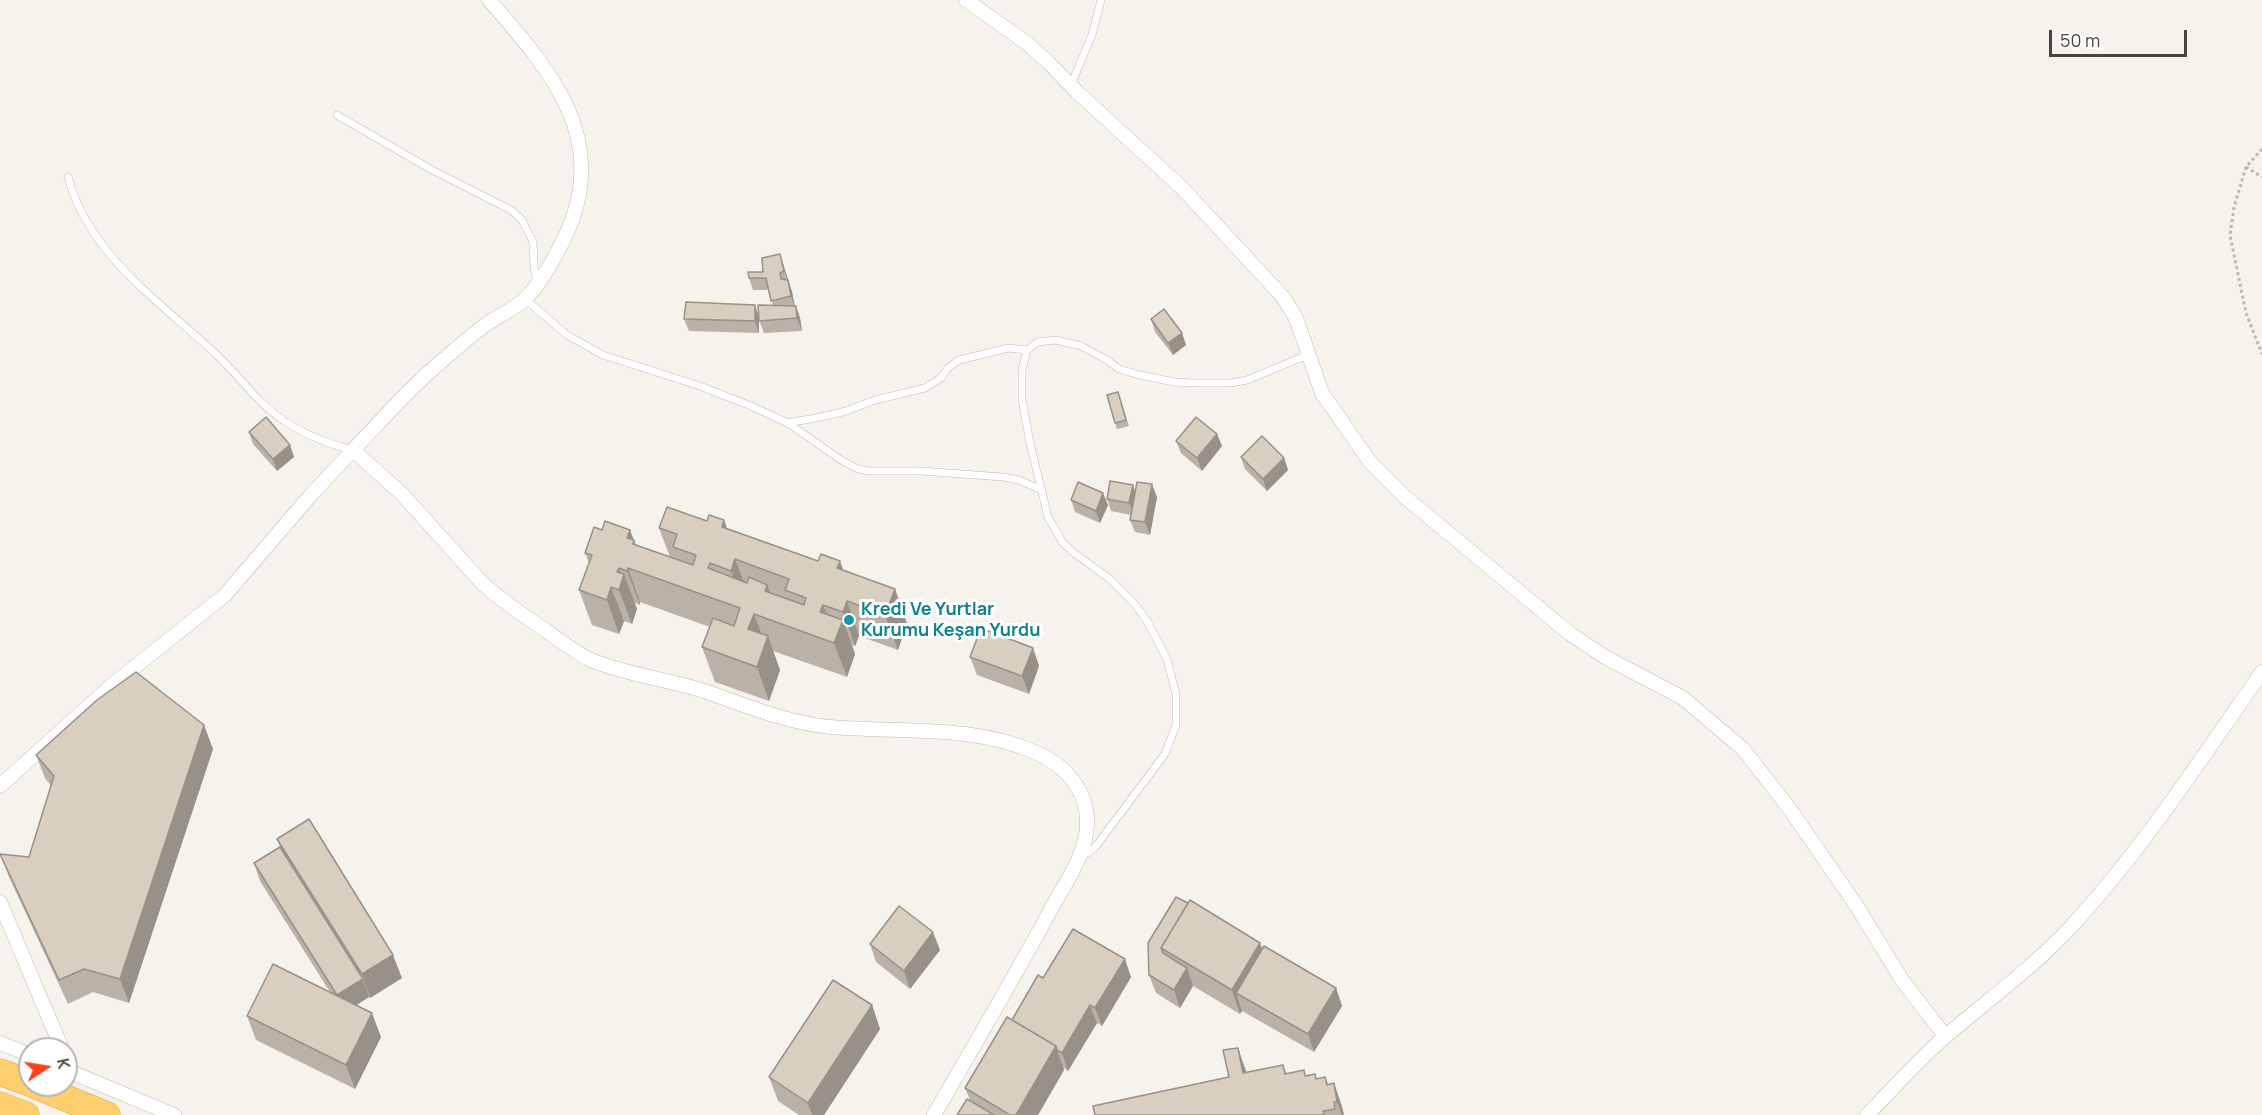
<!DOCTYPE html>
<html>
<head>
<meta charset="utf-8">
<style>
  body { margin:0 }
  #map { position:relative; width:2262px; height:1115px; overflow:hidden; background:#f6f3ec; font-family:Manrope,sans-serif }
  canvas { display:block }
  .north { position:absolute; left:18px; top:1037px; width:60px; height:60px; box-sizing:border-box; background:#fff; border:2px solid #b7b4b0; border-radius:50%; rotate:78deg; font-size:16px; font-weight:700; line-height:24px; text-align:center; color:#4b4439 }
  .north::after { content:''; display:block; margin:auto; width:21px; height:27px; background:#fc3f1d; clip-path:polygon(50% 0,100% 100%,50% 72%,0 100%) }
  .scale { position:absolute; left:2049px; top:30px; width:138px; height:27px; box-sizing:border-box; border:3px solid #4b4439; border-top:0; padding-left:8px; font-size:18px; line-height:21px; white-space:nowrap; color:#4b4439; -webkit-text-stroke:4px #fff; paint-order:stroke }
</style>
</head>
<body>
<div id="map">
<canvas width="2262" height="1115"></canvas>
<div class="north">K</div>
<div class="scale">50 m</div>
</div>
<script>
const c = document.querySelector('canvas').getContext('2d');
c.lineJoin = 'round';
function trace(path, color, width, dash) { c.strokeStyle = color; c.lineWidth = width; c.lineCap = dash ? 'butt' : 'round'; c.setLineDash(dash || []); c.stroke(path); }
function fillPath(path, color) { c.fillStyle = color; c.fill(path, 'evenodd'); }
function write(font, color, halo, rows, align = 'center') {
  c.font = font + ' Manrope,sans-serif'; c.lineWidth = 6; c.setLineDash([]); c.textBaseline = 'middle'; c.strokeStyle = halo; c.fillStyle = color; for (const [text, x, y, turn = 0] of rows) {
    c.save(); c.translate(x, y); c.rotate((+turn || 0) * Math.PI / 180); c.textAlign = isNaN(turn) ? turn : align; if (halo) c.strokeText(text, 0, 0); c.fillText(text, 0, 0); c.restore();
  }
}
const path = new Path2D(`
  M 2262,149 L 2246,167 L 2234,207 L 2230,235 L 2246,313 L 2262,354
  M 2246,167 L 2262,177`);
const lane = new Path2D(`
  M 1071,85 L 1092,35 L 1101,0
  M 337,115 L 432,170 L 511,210 L 522,220 L 533,242 L 534,267 L 537,283
  M 68,177 C 89,256 161,302 218,356 C 240,377 259,405 286,422 C 307,436 329,444 353,450
  M 525,299 L 567,335 L 603,355 L 700,386 L 751,406 L 788,423 L 841,460 L 858,469 L 869,471 L 921,471 L 1003,477 L 1019,480 L 1042,490
  M 788,423 L 821,417 L 846,411 L 875,400 L 925,388 L 941,378 L 948,368 L 959,360 L 1008,348 L 1027,350
  M 1080,853 L 1088,853 L 1096,846 L 1165,754 L 1176,725 L 1176,694 L 1167,659 L 1147,621 L 1134,603 L 1110,579 L 1074,553 L 1063,543 L 1048,517 L 1030,443 L 1022,399 L 1022,370 L 1027,350 L 1038,342 L 1056,340 L 1081,346 L 1107,360 L 1119,369 L 1136,374 L 1174,382 L 1194,383 L 1231,383 L 1247,380 L 1310,354`);
const street = new Path2D(`
  M 489,0 C 552,72 613,141 563,241 C 553,260 542,282 526,298 C 515,309 498,316 485,325 C 468,338 452,352 436,366 C 406,392 380,422 353,450 L 403,495 L 483,584 C 503,602 526,617 548,632 C 562,642 576,653 591,660 C 627,675 667,679 704,691 C 745,705 787,723 831,727 C 900,733 972,724 1037,753 C 1065,765 1088,791 1087,823 C 1087,854 1064,885 1050,911 C 1013,980 973,1047 934,1115
  M 966,0 L 1028,44 L 1049,63 L 1077,92 L 1182,188 L 1283,297 L 1296,318 L 1322,393 L 1370,462 L 1405,497 L 1569,633 L 1605,657 L 1683,698 L 1743,749 L 1789,808 L 1856,905 L 1902,980 L 1945,1036
  M 0,786 L 112,685 L 225,595 L 310,496 L 353,450
  M 0,902 L 62,1049
  M 0,1043 L 30,1055
  M 66,1070 L 174,1115
  M 1867,1115 C 1893,1089 1919,1059 1947,1035 C 1988,1000 2031,969 2068,930 C 2141,852 2200,760 2262,672`);
const highway = new Path2D(`
  M 0,1072 L 30,1083
  M 34,1085 L 107,1115
  M 0,1105 L 26,1115`);
const wall = new Path2D(`
  M 784,267 L 788,280 L 792,292 L 795,306 L 800,318 L 802,331 L 764,333 L 759,320 L 759,333 L 689,331 L 684,319 L 759,316 L 773,305 L 769,290 L 753,290 L 749,278 L 763,272 Z
  M 1151,319 L 1182,333 L 1186,345 L 1173,355 L 1155,332 Z
  M 1118,392 L 1129,426 L 1117,429 L 1115,423 Z
  M 249,432 L 290,445 L 294,457 L 277,471 L 253,444 Z
  M 1217,434 L 1222,446 L 1202,471 L 1181,453 L 1176,441 Z
  M 1241,457 L 1284,458 L 1288,470 L 1267,491 L 1245,469 Z
  M 1133,485 L 1135,492 L 1157,497 L 1150,535 L 1135,532 L 1130,520 L 1131,515 L 1111,511 L 1107,499 Z
  M 1071,500 L 1108,505 L 1100,523 L 1075,512 Z
  M 724,520 L 727,528 L 818,561 L 840,561 L 843,570 L 907,623 L 898,650 L 859,636 L 855,646 L 852,645 L 855,654 L 847,677 L 773,651 L 780,670 L 769,701 L 715,682 L 702,647 L 710,627 L 640,602 L 640,605 L 635,603 L 637,609 L 632,624 L 624,621 L 619,634 L 592,625 L 579,590 L 589,563 L 585,553 L 602,530 L 630,530 L 636,545 L 670,557 L 659,528 L 707,521 Z
  M 1033,648 L 1039,666 L 1029,694 L 977,675 L 970,657 Z
  M 213,749 L 129,1003 L 93,992 L 68,1004 L 9,877 L 0,854 L 29,857 L 51,786 L 45,778 L 36,755 Z
  M 277,839 L 402,978 L 370,998 L 369,997 L 356,1005 L 381,1037 L 355,1089 L 256,1040 L 247,1016 L 330,992 L 260,881 L 254,863 L 280,847 Z
  M 1148,943 L 1262,949 L 1336,988 L 1342,1006 L 1314,1052 L 1242,1011 L 1240,1014 L 1193,986 L 1180,1008 L 1156,993 L 1149,975 Z
  M 870,944 L 940,950 L 910,989 L 876,962 Z
  M 1131,977 L 1102,1026 L 1097,1023 L 1068,1071 L 1064,1068 L 1064,1070 L 1038,1115 L 957,1115 L 970,1100 L 965,1088 L 1012,1020 L 1043,978 Z
  M 872,1005 L 880,1029 L 824,1115 L 799,1115 L 778,1101 L 769,1077 Z
  M 1283,1065 L 1287,1074 L 1306,1076 L 1315,1074 L 1317,1079 L 1325,1077 L 1328,1084 L 1334,1083 L 1342,1107 L 1344,1115 L 1095,1115 L 1247,1073 Z`);
const shadedWall = new Path2D(`
  M 780,254 L 792,292 L 795,308 L 791,296 L 788,283 Z
  M 755,305 L 759,317 L 759,333 L 755,321 Z
  M 796,306 L 800,318 L 802,331 L 797,318 Z
  M 1182,333 L 1186,345 L 1173,355 L 1168,343 Z
  M 1217,434 L 1222,446 L 1202,471 L 1197,458 Z
  M 290,445 L 294,457 L 277,471 L 273,459 Z
  M 1284,458 L 1288,470 L 1267,491 L 1263,479 Z
  M 1152,484 L 1157,497 L 1150,535 L 1145,522 Z
  M 1133,485 L 1137,497 L 1134,515 L 1129,503 Z
  M 1103,493 L 1108,505 L 1100,523 L 1096,511 Z
  M 724,520 L 736,555 L 722,527 Z
  M 630,530 L 634,542 L 634,540 L 647,574 L 641,566 L 640,572 L 627,538 Z
  M 735,559 L 748,593 L 743,605 L 731,571 Z
  M 840,561 L 852,595 L 837,568 Z
  M 619,568 L 623,579 L 624,574 L 637,609 L 632,624 L 619,590 L 617,572 Z
  M 628,568 L 640,602 L 640,605 L 627,571 Z
  M 767,585 L 780,619 L 765,591 Z
  M 611,587 L 624,621 L 619,634 L 607,600 Z
  M 895,589 L 907,623 L 898,650 L 885,615 Z
  M 847,601 L 859,636 L 855,646 L 843,612 Z
  M 823,605 L 835,639 L 820,612 Z
  M 754,614 L 765,644 L 768,636 L 780,670 L 769,701 L 757,667 L 748,629 Z
  M 843,620 L 855,654 L 847,677 L 834,643 Z
  M 1033,648 L 1039,666 L 1029,694 L 1022,676 Z
  M 204,725 L 213,749 L 129,1003 L 120,979 Z
  M 933,932 L 940,950 L 910,989 L 904,971 Z
  M 1260,943 L 1269,967 L 1236,993 L 1242,1011 L 1240,1014 L 1232,990 Z
  M 393,955 L 402,978 L 370,998 L 362,974 Z
  M 1125,959 L 1131,977 L 1102,1026 L 1095,1008 Z
  M 1187,968 L 1193,986 L 1180,1008 L 1174,990 Z
  M 363,979 L 369,997 L 343,1014 L 337,995 Z
  M 1336,988 L 1342,1006 L 1314,1052 L 1308,1034 Z
  M 872,1005 L 880,1029 L 824,1115 L 812,1115 L 808,1103 Z
  M 1090,1005 L 1097,1023 L 1068,1071 L 1062,1053 Z
  M 372,1013 L 381,1037 L 355,1089 L 346,1065 Z
  M 1056,1046 L 1064,1070 L 1038,1115 L 1016,1115 Z
  M 1238,1048 L 1246,1071 L 1252,1097 L 1243,1073 Z
  M 1334,1083 L 1342,1107 L 1344,1115 L 1342,1115 L 1337,1102 Z`);
const building = new Path2D(`
  M 780,254 L 784,271 L 780,273 L 781,279 L 788,280 L 791,296 L 771,301 L 766,278 L 749,278 L 748,272 L 763,272 L 762,258 Z
  M 686,302 L 755,305 L 755,321 L 684,319 Z
  M 758,305 L 796,306 L 797,318 L 759,321 Z
  M 1164,309 L 1182,333 L 1168,343 L 1151,319 Z
  M 1118,392 L 1126,420 L 1115,423 L 1107,395 Z
  M 266,417 L 290,445 L 273,459 L 249,432 Z
  M 1196,417 L 1217,434 L 1197,458 L 1176,441 Z
  M 1262,436 L 1284,458 L 1263,479 L 1241,457 Z
  M 1110,481 L 1133,485 L 1129,503 L 1107,499 Z
  M 1078,482 L 1103,493 L 1096,511 L 1071,500 Z
  M 1137,482 L 1152,484 L 1145,522 L 1130,520 Z
  M 667,507 L 707,521 L 709,515 L 724,520 L 722,527 L 818,561 L 821,554 L 840,561 L 837,568 L 895,589 L 885,615 L 847,601 L 843,612 L 823,605 L 820,612 L 843,620 L 834,643 L 754,614 L 748,629 L 768,636 L 757,667 L 702,647 L 713,618 L 734,626 L 740,608 L 628,568 L 627,571 L 619,568 L 617,572 L 624,574 L 619,590 L 611,587 L 607,600 L 579,590 L 592,555 L 585,553 L 594,527 L 602,530 L 605,521 L 630,530 L 627,538 L 634,540 L 633,544 L 693,565 L 696,555 L 673,547 L 677,534 L 659,528 ZM 735,559 L 789,579 L 785,590 L 806,598 L 804,605 L 765,591 L 767,585 L 749,577 L 747,583 L 708,568 L 710,563 L 731,571 Z
  M 981,628 L 1033,648 L 1022,676 L 970,657 Z
  M 136,672 L 204,725 L 120,979 L 84,969 L 59,980 L 0,854 L 29,857 L 54,776 L 36,755 L 97,700 Z
  M 309,819 L 393,955 L 362,974 L 277,839 Z
  M 280,847 L 363,979 L 337,995 L 254,863 Z
  M 1176,897 L 1188,903 L 1161,948 L 1163,953 L 1187,968 L 1174,990 L 1149,975 L 1148,943 Z
  M 1190,900 L 1260,943 L 1232,990 L 1161,948 Z
  M 899,906 L 933,932 L 904,971 L 870,944 Z
  M 1073,929 L 1125,959 L 1095,1008 L 1090,1005 L 1062,1053 L 1057,1050 L 1056,1046 L 1012,1020 L 1038,975 L 1043,978 Z
  M 1264,946 L 1336,988 L 1308,1034 L 1236,993 Z
  M 273,964 L 372,1013 L 346,1065 L 247,1016 Z
  M 833,980 L 872,1005 L 808,1103 L 769,1077 Z
  M 1007,1017 L 1056,1046 L 1016,1115 L 1010,1115 L 965,1088 Z
  M 1238,1048 L 1243,1073 L 1283,1065 L 1285,1074 L 1304,1070 L 1305,1076 L 1315,1074 L 1316,1079 L 1325,1077 L 1327,1085 L 1334,1083 L 1337,1102 L 1334,1102 L 1335,1109 L 1323,1111 L 1324,1115 L 1095,1115 L 1093,1106 L 1229,1077 L 1223,1050 Z
  M 967,1099 L 994,1115 L 957,1115 Z`);
const markers = [
  [849,620,6,"#0f9aa8"]
];
const cultureNames = [
  ["Kredi Ve Yurtlar",861,610],
  ["Kurumu Keşan Yurdu",861,631]
];
trace(lane, '#c2bbae', 8);
trace(street, '#c2bbae', 15);
trace(highway, '#e0a43c', 27);
trace(path, '#c4b79f', 3, [3, 3]);
trace(lane, '#fff', 7);
trace(street, '#fff', 14);
trace(highway, '#ffcf6e', 26);
fillPath(wall, '#bab2a6');
fillPath(shadedWall, '#979187');
fillPath(building, '#d8cfc1');
trace(building, '#979187', 1.5);
for (const [x, y, r, color] of markers) { const dot = new Path2D(); dot.arc(x, y, r, 0, 2 * Math.PI); c.fillStyle = color; c.fill(dot); trace(dot, '#fff', 2); }
write('bold 18px', '#0d838f', '#fff', cultureNames, 'left');
</script>
</body>
</html>
